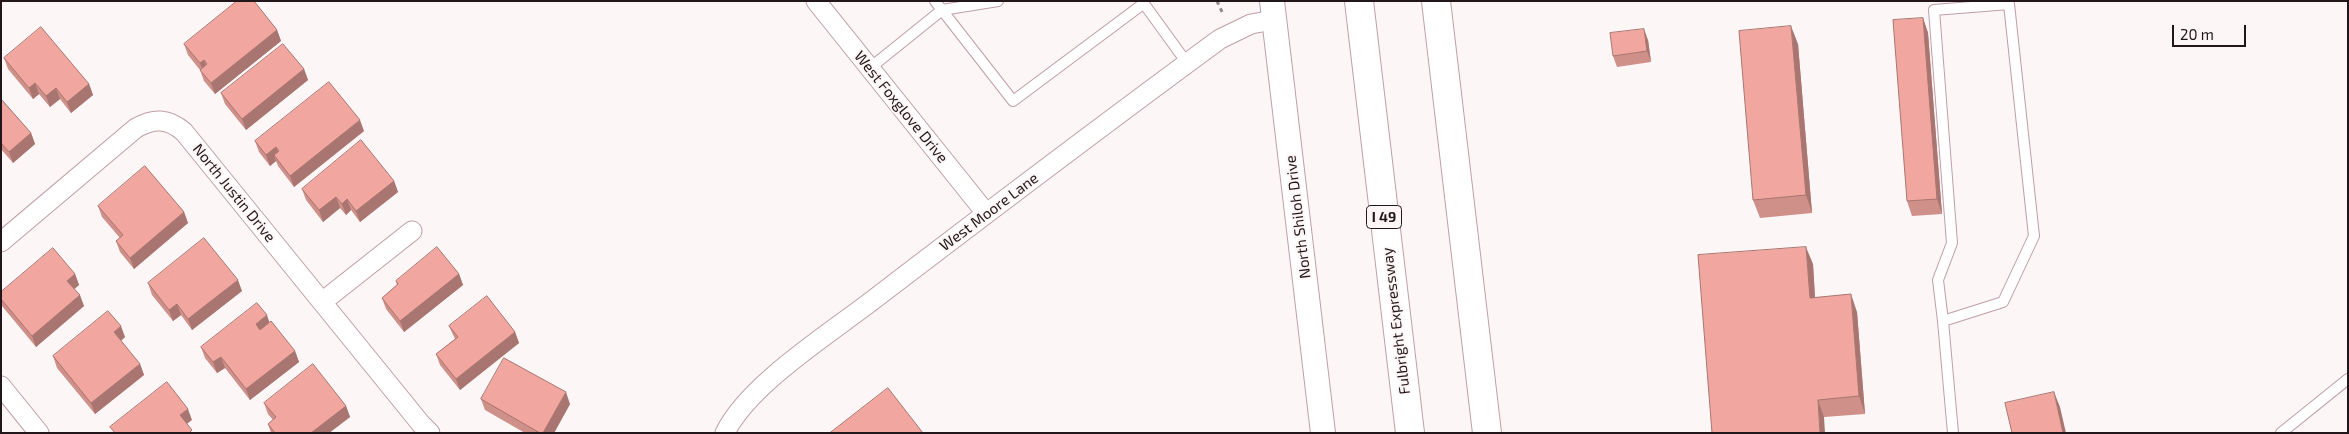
<!DOCTYPE html>
<html>
<head>
<meta charset="utf-8">
<style>
  body { margin:0 }
  #map { position:relative; width:2349px; height:434px; overflow:hidden; background:#fdf6f7; font-family:"Exo 2",sans-serif }
  canvas { display:block }
  .frame { position:absolute; inset:0; border:2px solid #22161a; pointer-events:none }
  .scale { position:absolute; left:2172px; top:25px; width:74px; height:22px; box-sizing:border-box; border:2px solid #22161a; border-top:0; padding-left:6px; font-size:15px; line-height:18px; white-space:nowrap; color:#22161a; -webkit-text-stroke:4px #fdf6f7; paint-order:stroke }
</style>
</head>
<body>
<div id="map">
<canvas width="2349" height="434"></canvas>
<div class="frame"></div>
<div class="scale">20 m</div>
</div>
<script>
const c = document.querySelector('canvas').getContext('2d');
c.lineJoin = 'round';
function trace(path, color, width, dash) { c.strokeStyle = color; c.lineWidth = width; c.lineCap = dash ? 'butt' : 'round'; c.setLineDash(dash || []); c.stroke(path); }
function fillPath(path, color) { c.fillStyle = color; c.fill(path, 'evenodd'); }
function write(font, color, halo, rows, align = 'center') {
  c.font = font + ' "Exo 2",sans-serif'; c.lineWidth = 4; c.setLineDash([]); c.textBaseline = 'middle'; c.strokeStyle = halo; c.fillStyle = color; for (const [text, x, y, turn = 0] of rows) {
    c.save(); c.translate(x, y); c.rotate((+turn || 0) * Math.PI / 180); c.textAlign = isNaN(turn) ? turn : align; if (halo) c.strokeText(text, 0, 0); c.fillText(text, 0, 0); c.restore();
  }
}
const path = new Path2D(`
  M 1217,1 L 1223,14`);
const service = new Path2D(`
  M 935,1 L 942,10 L 998,1
  M 1142,1 L 1187,63
  M 870,68 L 942,10 L 1013,101 L 1143,4
  M 1943,321 L 1938,280 L 1952,243 L 1934,10 L 2009,4 L 2034,236 L 2003,302 L 1943,321 L 1953,433
  M 2281,433 L 2348,379`);
const minor = new Path2D(`
  M 816,1 L 986,213
  M 1,242 L 136,128 C 154,118 168,118 184,132 L 421,424 L 430,433
  M 322,302 L 412,231
  M 1,386 L 39,433
  M 725,433 C 748,385 829,334 873,300 C 988,212 1103,125 1220,39 L 1251,24 L 1274,20`);
const tertiary = new Path2D(`
  M 1272,1 L 1323,433`);
const motorway = new Path2D(`
  M 1359,1 L 1410,433
  M 1436,1 L 1487,433`);
const wall = new Path2D(`
  M 1923,18 L 1928,33 L 1942,214 L 1912,216 L 1907,201 Z
  M 277,30 L 281,41 L 215,94 L 204,81 L 200,70 L 188,55 L 184,44 Z
  M 1648,40 L 1651,62 L 1617,67 L 1613,56 Z
  M 1798,44 L 1812,213 L 1760,218 L 1753,200 Z
  M 4,58 L 89,84 L 93,95 L 71,113 L 60,99 L 50,107 L 39,94 L 33,99 L 8,69 Z
  M 304,69 L 308,80 L 246,130 L 225,104 L 221,93 Z
  M 1,99 L 31,133 L 35,144 L 13,163 L 1,149 Z
  M 364,131 L 294,187 L 278,166 L 276,161 L 270,166 L 259,152 L 255,141 Z
  M 394,181 L 398,192 L 360,222 L 351,210 L 346,215 L 340,208 L 323,222 L 306,200 L 302,189 Z
  M 98,206 L 184,212 L 188,223 L 134,269 L 120,252 L 116,241 L 120,238 L 102,217 Z
  M 1813,264 L 1815,297 L 1857,312 L 1865,414 L 1824,417 L 1712,433 Z
  M 75,274 L 79,285 L 74,289 L 84,306 L 36,347 L 2,306 L 1,292 Z
  M 459,274 L 463,285 L 404,332 L 386,309 L 382,298 L 397,285 L 396,281 Z
  M 148,283 L 242,291 L 192,330 L 181,315 L 173,321 L 152,295 Z
  M 269,322 L 295,351 L 299,362 L 250,400 L 225,368 L 217,373 L 205,358 L 201,347 Z
  M 449,326 L 515,332 L 519,343 L 460,390 L 440,365 L 436,354 L 455,339 Z
  M 125,337 L 121,341 L 140,364 L 144,375 L 95,414 L 57,368 L 53,356 Z
  M 481,399 L 570,404 L 554,433 L 525,433 L 485,410 Z
  M 264,403 L 346,406 L 350,417 L 329,433 L 271,433 L 268,424 L 273,420 L 268,414 Z`);
const shadedWall = new Path2D(`
  M 1923,18 L 1928,33 L 1942,214 L 1937,199 Z
  M 1791,26 L 1798,44 L 1812,213 L 1806,195 Z
  M 1644,29 L 1648,40 L 1651,62 L 1647,51 Z
  M 277,30 L 281,41 L 215,94 L 211,83 Z
  M 204,60 L 208,71 L 204,74 L 200,63 Z
  M 304,69 L 308,80 L 246,130 L 242,119 Z
  M 35,83 L 39,94 L 33,99 L 29,88 Z
  M 89,84 L 93,95 L 71,113 L 67,102 Z
  M 56,88 L 60,99 L 50,107 L 46,96 Z
  M 360,120 L 364,131 L 294,187 L 290,176 Z
  M 31,133 L 35,144 L 13,163 L 9,152 Z
  M 276,147 L 280,158 L 274,155 L 276,161 L 270,166 L 266,155 Z
  M 394,181 L 398,192 L 360,222 L 356,211 Z
  M 336,197 L 340,208 L 323,222 L 319,210 Z
  M 347,199 L 351,210 L 346,215 L 342,204 Z
  M 184,212 L 188,223 L 134,269 L 130,258 Z
  M 1806,247 L 1813,264 L 1816,315 L 1810,298 Z
  M 75,274 L 79,285 L 71,292 L 67,281 Z
  M 459,274 L 463,285 L 404,332 L 400,321 Z
  M 238,280 L 242,291 L 192,330 L 188,319 Z
  M 1851,294 L 1857,312 L 1865,414 L 1859,396 Z
  M 80,295 L 84,306 L 36,347 L 32,336 Z
  M 177,304 L 181,315 L 173,321 L 169,310 Z
  M 267,315 L 271,327 L 260,335 L 256,324 Z
  M 121,326 L 125,337 L 118,343 L 114,332 Z
  M 515,332 L 519,343 L 460,390 L 456,379 Z
  M 295,351 L 299,362 L 250,400 L 246,389 Z
  M 221,357 L 225,368 L 217,373 L 213,362 Z
  M 140,364 L 144,375 L 95,414 L 91,403 Z
  M 566,392 L 570,404 L 554,433 L 543,433 Z
  M 2054,392 L 2060,407 L 2066,433 L 2063,433 Z
  M 1818,400 L 1824,417 L 1825,433 L 1820,433 Z
  M 346,406 L 350,417 L 329,433 L 311,433 Z
  M 188,409 L 192,420 L 184,426 L 180,415 Z`);
const building = new Path2D(`
  M 237,1 L 254,1 L 277,30 L 211,83 L 200,70 L 207,64 L 204,60 L 200,63 L 184,44 Z
  M 1923,18 L 1937,199 L 1907,201 L 1893,20 Z
  M 1791,26 L 1806,195 L 1753,200 L 1739,31 Z
  M 41,27 L 89,84 L 67,102 L 56,88 L 46,96 L 35,83 L 29,88 L 4,58 Z
  M 1644,29 L 1647,51 L 1613,56 L 1610,33 Z
  M 283,44 L 304,69 L 242,119 L 221,93 Z
  M 329,82 L 360,120 L 290,176 L 274,155 L 279,151 L 276,147 L 266,155 L 255,141 Z
  M 1,99 L 31,133 L 9,152 L 1,143 Z
  M 361,140 L 394,181 L 356,211 L 347,199 L 342,204 L 336,197 L 319,210 L 302,189 Z
  M 145,166 L 184,212 L 130,258 L 116,241 L 123,235 L 98,206 Z
  M 204,238 L 238,280 L 188,319 L 177,304 L 169,310 L 148,283 Z
  M 437,247 L 459,274 L 400,321 L 382,298 L 398,284 L 396,281 Z
  M 1806,247 L 1810,298 L 1851,294 L 1859,396 L 1818,400 L 1820,433 L 1712,433 L 1698,255 Z
  M 53,248 L 75,274 L 67,281 L 80,295 L 32,336 L 1,299 L 1,292 Z
  M 487,296 L 515,332 L 456,379 L 436,354 L 458,337 L 449,326 Z
  M 257,303 L 267,315 L 256,324 L 260,330 L 271,321 L 295,351 L 246,389 L 221,357 L 213,362 L 201,347 Z
  M 108,311 L 121,326 L 114,332 L 140,364 L 91,403 L 53,356 Z
  M 504,358 L 566,392 L 543,433 L 540,433 L 481,399 Z
  M 313,364 L 346,406 L 311,433 L 275,433 L 268,424 L 276,417 L 264,403 Z
  M 167,382 L 188,409 L 180,415 L 192,430 L 189,433 L 115,433 L 110,427 Z
  M 888,388 L 923,433 L 830,433 Z
  M 2054,392 L 2063,433 L 2012,433 L 2005,403 Z`);
const shields = [
  [1384,217,35]
];
const shieldNames = [
  ["I 49",1384,217]
];
const streetNames = [
  ["West Foxglove Drive",901,107,51],
  ["North Justin Drive",234,193,51],
  ["West Moore Lane",989,212,-37],
  ["North Shiloh Drive",1298,217,-97],
  ["Fulbright Expressway",1396,321,-97]
];
trace(service, '#bf9ea7', 12);
trace(minor, '#bf9ea7', 21);
trace(tertiary, '#bf9ea7', 26);
trace(motorway, '#bf9ea7', 30);
trace(path, '#92888b', 3, [4, 4]);
trace(service, '#fff', 10);
trace(minor, '#fff', 19);
trace(tertiary, '#fff', 24);
trace(motorway, '#fff', 28);
fillPath(wall, '#cf908a');
fillPath(shadedWall, '#a97570');
fillPath(building, '#f1a7a0');
trace(building, '#a97570', 1);
for (const [x, y, w] of shields) { const box = new Path2D(); box.roundRect(x - w / 2, y - 11.5, w, 23, 4); c.fillStyle = '#fdf6f7'; c.fill(box); trace(box, '#22161a', 1); }
write('bold 14px', '#22161a', null, shieldNames);
write('15px', '#22161a', '#fdf6f7', streetNames);
</script>
</body>
</html>
